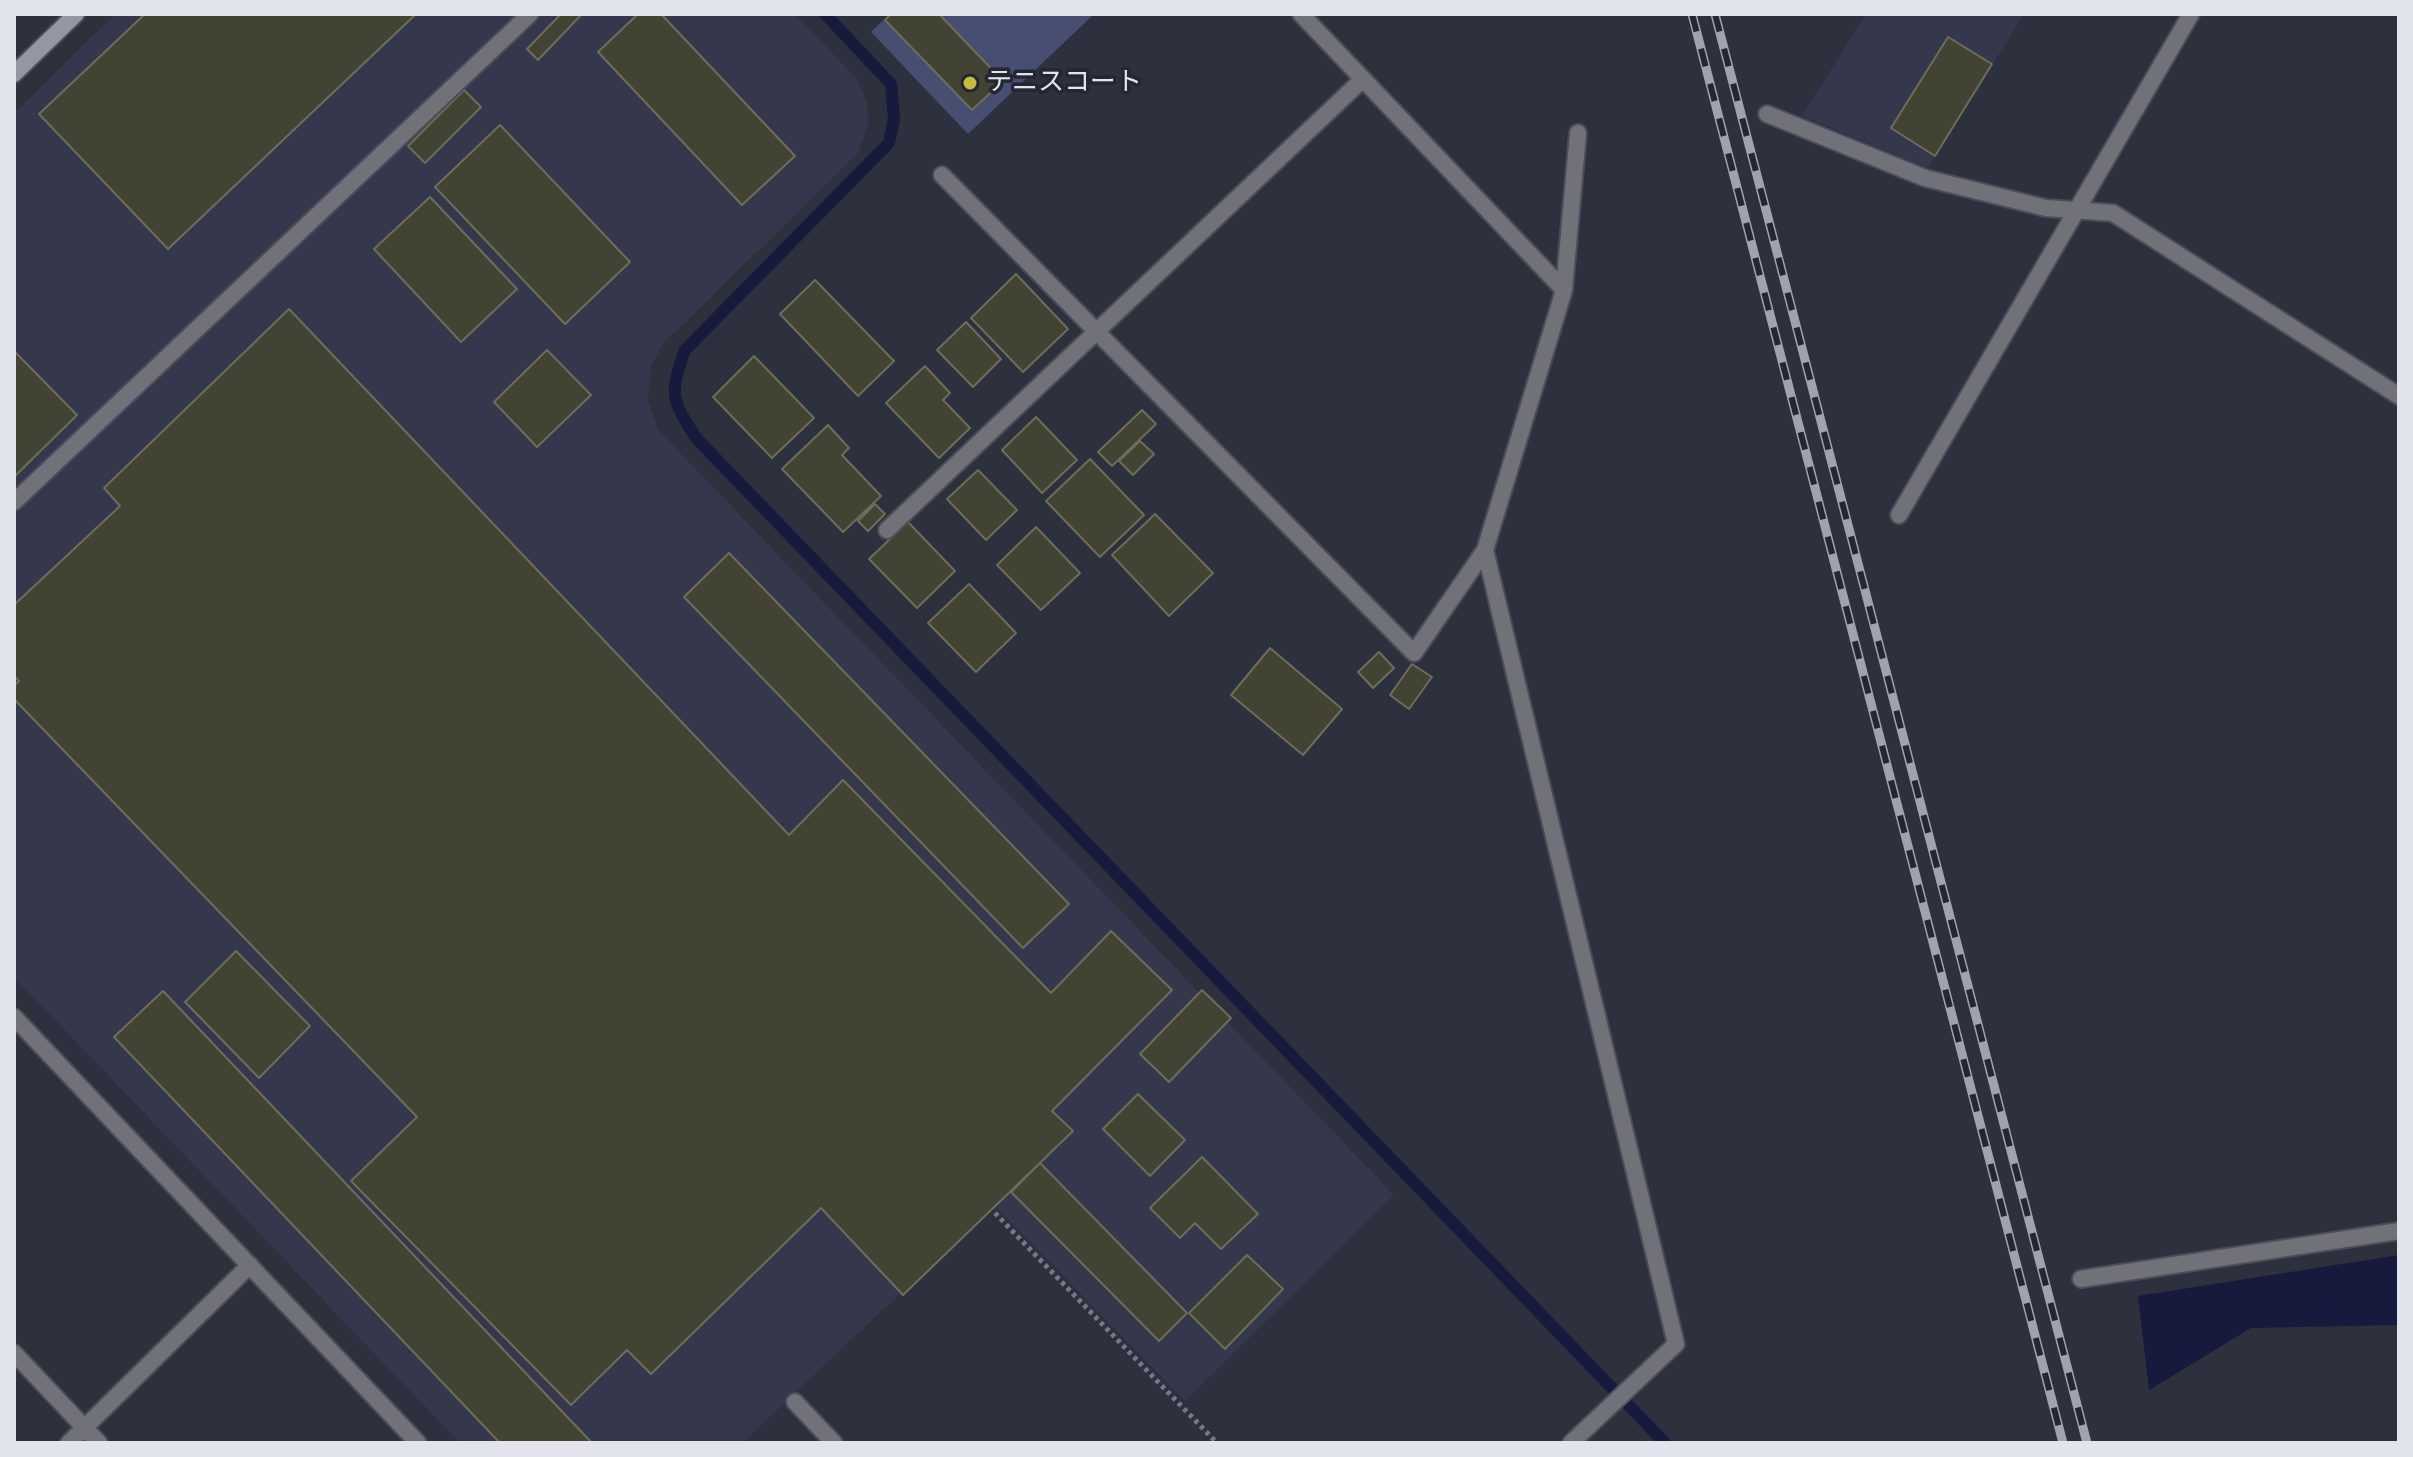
<!DOCTYPE html>
<html>
<head>
<meta charset="utf-8">
<style>
  body { margin:0 }
  #map { position:relative; width:2413px; height:1457px; overflow:hidden; background:#2d303d; font-family:"DejaVu Sans",sans-serif }
  canvas { display:block }
  .frame { position:absolute; inset:0; border:16px solid #e2e4ed; pointer-events:none }
</style>
</head>
<body>
<div id="map">
<canvas width="2413" height="1457"></canvas>
<div class="frame"></div>
</div>
<script>
const c = document.querySelector('canvas').getContext('2d');
c.lineJoin = 'round';
function fillPath(path, color) { c.fillStyle = color; c.fill(path, 'evenodd'); }
function trace(path, color, width, dash) { c.strokeStyle = color; c.lineWidth = width; c.lineCap = dash ? 'butt' : 'round'; c.setLineDash(dash || []); c.stroke(path); }
function write(font, color, halo, rows, align = 'center') {
  c.font = font + ' "DejaVu Sans","Noto Sans JP",sans-serif'; c.lineWidth = 7; c.setLineDash([]); c.textBaseline = 'middle'; c.strokeStyle = halo; c.fillStyle = color; for (const [text, x, y, turn = 0] of rows) {
    c.save(); c.translate(x, y); c.rotate((+turn || 0) * Math.PI / 180); c.textAlign = isNaN(turn) ? turn : align; if (halo) c.strokeText(text, 0, 0); c.fillText(text, 0, 0); c.restore();
  }
}
const built = new Path2D(`
  M 115,14 L 795,14 L 857,79 L 867,102 L 868,123 L 859,152 L 663,344 L 651,366 L 648,401 L 658,430 L 1394,1195 L 1185,1401 L 994,1205 L 742,1443 L 460,1443 L 14,977 L 14,113 Z
  M 1866,14 L 2024,14 L 1928,168 L 1802,116 Z`);
const green = new Path2D(`
  M 890,14 L 1094,14 L 968,134 L 871,32 Z`);
const water = new Path2D(`
  M 2399,1255 L 2399,1325 L 2251,1328 L 2149,1390 L 2138,1296 Z`);
const stream = new Path2D(`
  M 825,14 L 891,84 L 894,119 L 889,143 L 685,350 C 669,394 671,400 697,439 L 1665,1443`);
const building = new Path2D(`
  M 145,14 L 416,14 L 168,249 L 39,114 Z
  M 561,14 L 582,14 L 538,60 L 527,49 Z
  M 638,14 L 661,14 L 795,156 L 742,205 L 598,52 Z
  M 891,14 L 939,14 L 1003,81 L 972,110 L 885,20 Z
  M 1948,37 L 1992,64 L 1935,156 L 1891,128 Z
  M 464,90 L 481,107 L 425,163 L 408,146 Z
  M 500,125 L 630,262 L 565,324 L 435,187 Z
  M 430,197 L 517,289 L 461,342 L 374,249 Z
  M 1016,274 L 1068,329 L 1023,372 L 971,318 Z
  M 815,280 L 894,361 L 858,396 L 780,314 Z
  M 289,309 L 789,835 L 843,780 L 1051,993 L 1111,931 L 1172,990 L 1052,1111 L 1073,1131 L 903,1295 L 821,1208 L 651,1374 L 627,1350 L 571,1405 L 351,1181 L 417,1117 L 14,699 L 14,686 L 19,681 L 14,676 L 14,605 L 120,506 L 104,488 Z
  M 966,322 L 1001,359 L 973,387 L 937,350 Z
  M 547,350 L 591,395 L 537,447 L 494,402 Z
  M 14,351 L 77,415 L 14,477 Z
  M 754,356 L 814,418 L 772,458 L 713,397 Z
  M 925,366 L 950,393 L 943,400 L 970,428 L 939,458 L 886,403 Z
  M 1142,410 L 1156,424 L 1112,466 L 1098,452 Z
  M 1036,417 L 1077,460 L 1042,493 L 1002,450 Z
  M 828,425 L 849,448 L 842,455 L 881,496 L 843,532 L 782,469 Z
  M 1140,441 L 1154,454 L 1133,475 L 1119,461 Z
  M 1090,459 L 1144,515 L 1100,557 L 1046,501 Z
  M 978,470 L 1017,510 L 986,540 L 947,499 Z
  M 875,504 L 885,514 L 868,531 L 858,521 Z
  M 1155,514 L 1213,573 L 1169,616 L 1112,555 Z
  M 908,522 L 955,571 L 917,608 L 869,559 Z
  M 1036,527 L 1080,573 L 1041,610 L 997,565 Z
  M 729,553 L 1069,904 L 1023,948 L 684,597 Z
  M 969,584 L 1016,633 L 976,672 L 928,623 Z
  M 1270,648 L 1342,709 L 1303,755 L 1231,695 Z
  M 1379,652 L 1394,668 L 1373,688 L 1358,672 Z
  M 1412,664 L 1432,677 L 1409,709 L 1390,695 Z
  M 236,951 L 310,1026 L 259,1078 L 185,1002 Z
  M 1202,990 L 1231,1018 L 1169,1082 L 1140,1054 Z
  M 163,991 L 592,1443 L 500,1443 L 114,1037 Z
  M 1138,1094 L 1185,1140 L 1150,1176 L 1103,1129 Z
  M 1202,1157 L 1258,1214 L 1221,1249 L 1195,1223 L 1180,1238 L 1150,1208 Z
  M 1040,1163 L 1187,1313 L 1159,1341 L 1011,1192 Z
  M 1247,1255 L 1283,1289 L 1225,1349 L 1189,1313 Z`);
const path = new Path2D(`
  M 995,1213 L 1217,1443`);
const lane = new Path2D(`
  M 14,502 L 530,14`);
const street = new Path2D(`
  M 1301,14 L 1564,290
  M 1767,114 L 1925,178 L 2046,208 L 2113,213 L 2399,396
  M 942,175 L 1414,653 L 1485,550 L 1564,290 L 1578,133
  M 1899,515 L 2191,14
  M 887,530 L 1363,79
  M 1485,550 L 1676,1344 L 1571,1443
  M 14,1017 L 418,1443
  M 2081,1279 L 2399,1231
  M 14,1353 L 99,1443
  M 795,1402 L 834,1443
  M 69,1443 L 250,1265`);
const secondary = new Path2D(`
  M 14,74 L 76,14`);
const rail = new Path2D(`
  M 1692,14 L 2063,1443
  M 1715,14 L 2087,1443`);
const markers = [
  [970,83,8,"#c2bd3f"]
];
const poiNames = [
  ["テニスコート",986,83]
];
fillPath(built, '#35384c');
fillPath(green, '#484e72');
fillPath(water, '#171a3c');
trace(stream, '#171a3c', 12);
fillPath(building, '#434334');
trace(building, '#6d6d5c', 2);
trace(lane, '#4a4d59', 20);
trace(street, '#4a4d59', 20);
trace(secondary, '#4a4d59', 20);
trace(path, '#777984', 5, [4, 4]);
trace(lane, '#717279', 16);
trace(street, '#717279', 16);
trace(secondary, '#9497a2', 16);
trace(rail, '#a0a3ad', 9);
trace(rail, '#242633', 6, [18]);
for (const [x, y, r, color] of markers) { const dot = new Path2D(); dot.arc(x, y, r, 0, 2 * Math.PI); c.fillStyle = color; c.fill(dot); trace(dot, '#242633', 3); }
write('26px', '#e2e4ed', '#242633', poiNames, 'left');
</script>
</body>
</html>
